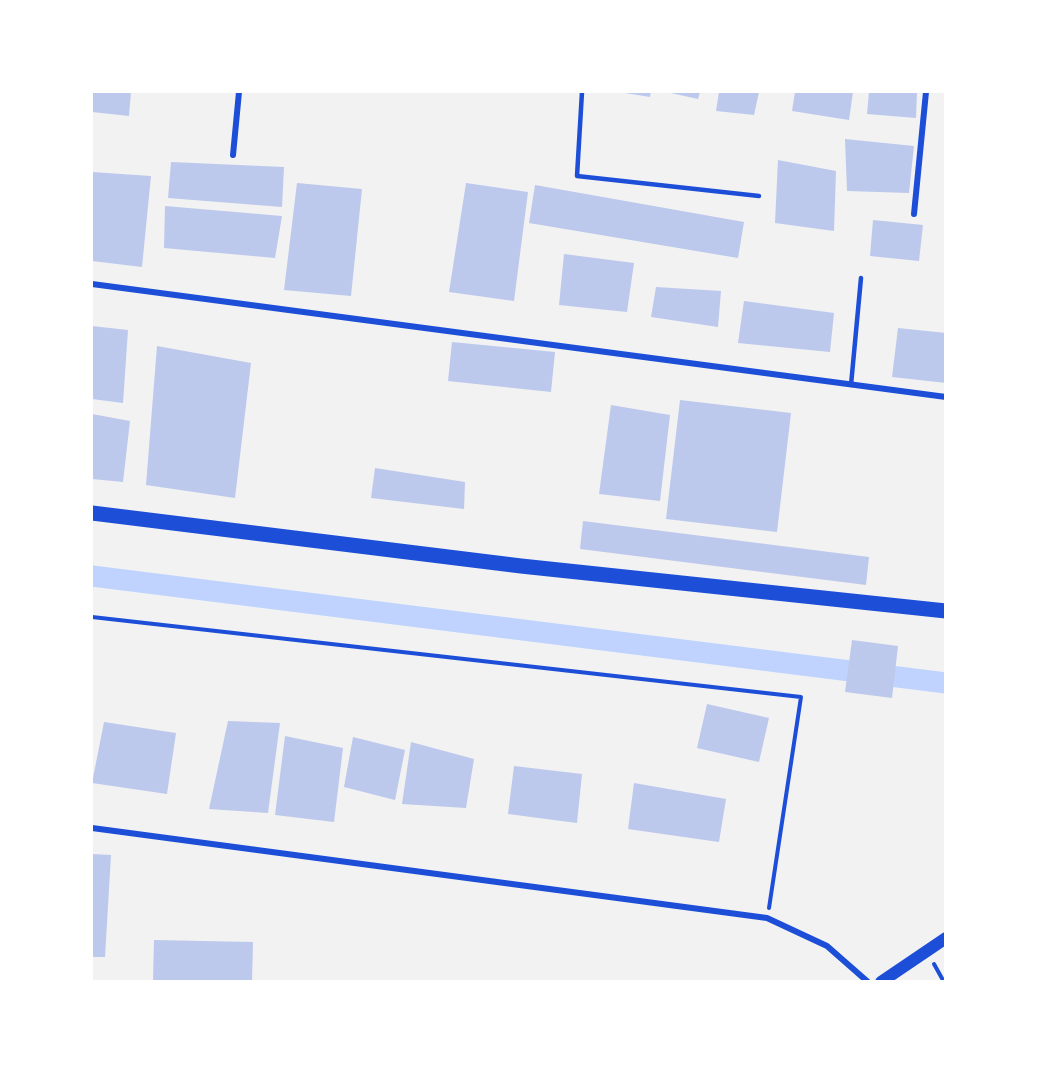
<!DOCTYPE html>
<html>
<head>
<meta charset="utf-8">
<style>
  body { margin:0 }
  #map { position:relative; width:1037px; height:1073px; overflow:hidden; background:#f2f2f2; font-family:"IBM Plex Serif",serif }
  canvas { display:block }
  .frame { position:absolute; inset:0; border:93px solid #fff; pointer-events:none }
</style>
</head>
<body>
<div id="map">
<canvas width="1037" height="1073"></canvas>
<div class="frame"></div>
</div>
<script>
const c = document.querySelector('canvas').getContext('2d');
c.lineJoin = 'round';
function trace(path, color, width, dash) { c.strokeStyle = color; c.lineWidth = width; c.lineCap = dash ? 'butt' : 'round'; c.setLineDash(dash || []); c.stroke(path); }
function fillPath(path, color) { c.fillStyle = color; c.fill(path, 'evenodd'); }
const canal = new Path2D(`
  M 92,576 L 946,683`);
const building = new Path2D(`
  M 92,92 L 131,92 L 129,116 L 92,112 Z
  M 619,92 L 651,92 L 650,97 Z
  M 666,92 L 700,92 L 698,99 Z
  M 719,92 L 759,92 L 754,115 L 716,111 Z
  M 795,92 L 853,92 L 849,120 L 792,111 Z
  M 869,92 L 917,92 L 916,118 L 867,114 Z
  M 845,139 L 914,146 L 909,193 L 847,191 Z
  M 778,160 L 836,171 L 834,231 L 775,223 Z
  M 171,162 L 284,167 L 282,207 L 168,198 Z
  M 92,172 L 151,176 L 142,267 L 92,261 Z
  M 297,183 L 362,189 L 351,296 L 284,290 Z
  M 466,183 L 528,192 L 514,301 L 449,292 Z
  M 535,185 L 744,222 L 738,258 L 529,223 Z
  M 165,206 L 282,216 L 275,258 L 164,248 Z
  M 873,220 L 923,225 L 919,261 L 870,256 Z
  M 564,254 L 634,263 L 627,312 L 559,305 Z
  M 656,287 L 721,291 L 718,327 L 651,317 Z
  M 744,301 L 834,313 L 830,352 L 738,343 Z
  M 92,326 L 128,330 L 123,403 L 92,399 Z
  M 898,328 L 946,333 L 946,383 L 892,377 Z
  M 452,342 L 555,352 L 551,392 L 448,381 Z
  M 157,346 L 251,363 L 235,498 L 146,485 Z
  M 680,400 L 791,413 L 777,532 L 666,519 Z
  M 611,405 L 670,415 L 660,501 L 599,494 Z
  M 92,414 L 130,421 L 123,482 L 92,479 Z
  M 375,468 L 465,482 L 464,509 L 371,498 Z
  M 583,521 L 869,557 L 866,585 L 580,549 Z
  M 852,640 L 898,646 L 892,698 L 845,692 Z
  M 707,704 L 769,718 L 759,762 L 697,748 Z
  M 228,721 L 280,723 L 268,813 L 209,809 Z
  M 104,722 L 176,733 L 167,794 L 92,783 Z
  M 285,736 L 343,748 L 334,822 L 275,815 Z
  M 353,737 L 405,750 L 395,800 L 344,787 Z
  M 411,742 L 474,759 L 466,808 L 402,804 Z
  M 514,766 L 582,774 L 577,823 L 508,814 Z
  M 634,783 L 726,799 L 719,842 L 628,829 Z
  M 92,854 L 111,855 L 105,957 L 92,957 Z
  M 154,940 L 253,942 L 252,982 L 153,982 Z`);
const path = new Path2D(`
  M 92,617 L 801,697 L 769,908
  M 934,964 L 944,982`);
const service = new Path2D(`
  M 582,92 L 577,176 L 759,196
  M 851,385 L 861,278`);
const minor = new Path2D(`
  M 233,155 L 239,92
  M 914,214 L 926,92
  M 92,284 L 946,397
  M 92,828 L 767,918 L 827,946 L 868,982`);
const secondary = new Path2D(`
  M 881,982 L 946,938`);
const primary = new Path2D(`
  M 92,513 L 521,566 L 946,611`);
trace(canal, '#bfd3fe', 21);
fillPath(building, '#bdc9ec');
trace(path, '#1d4ed8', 4);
trace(service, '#1d4ed8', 4.5);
trace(minor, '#1d4ed8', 6);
trace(secondary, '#1d4ed8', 12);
trace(primary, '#1d4ed8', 15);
</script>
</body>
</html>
